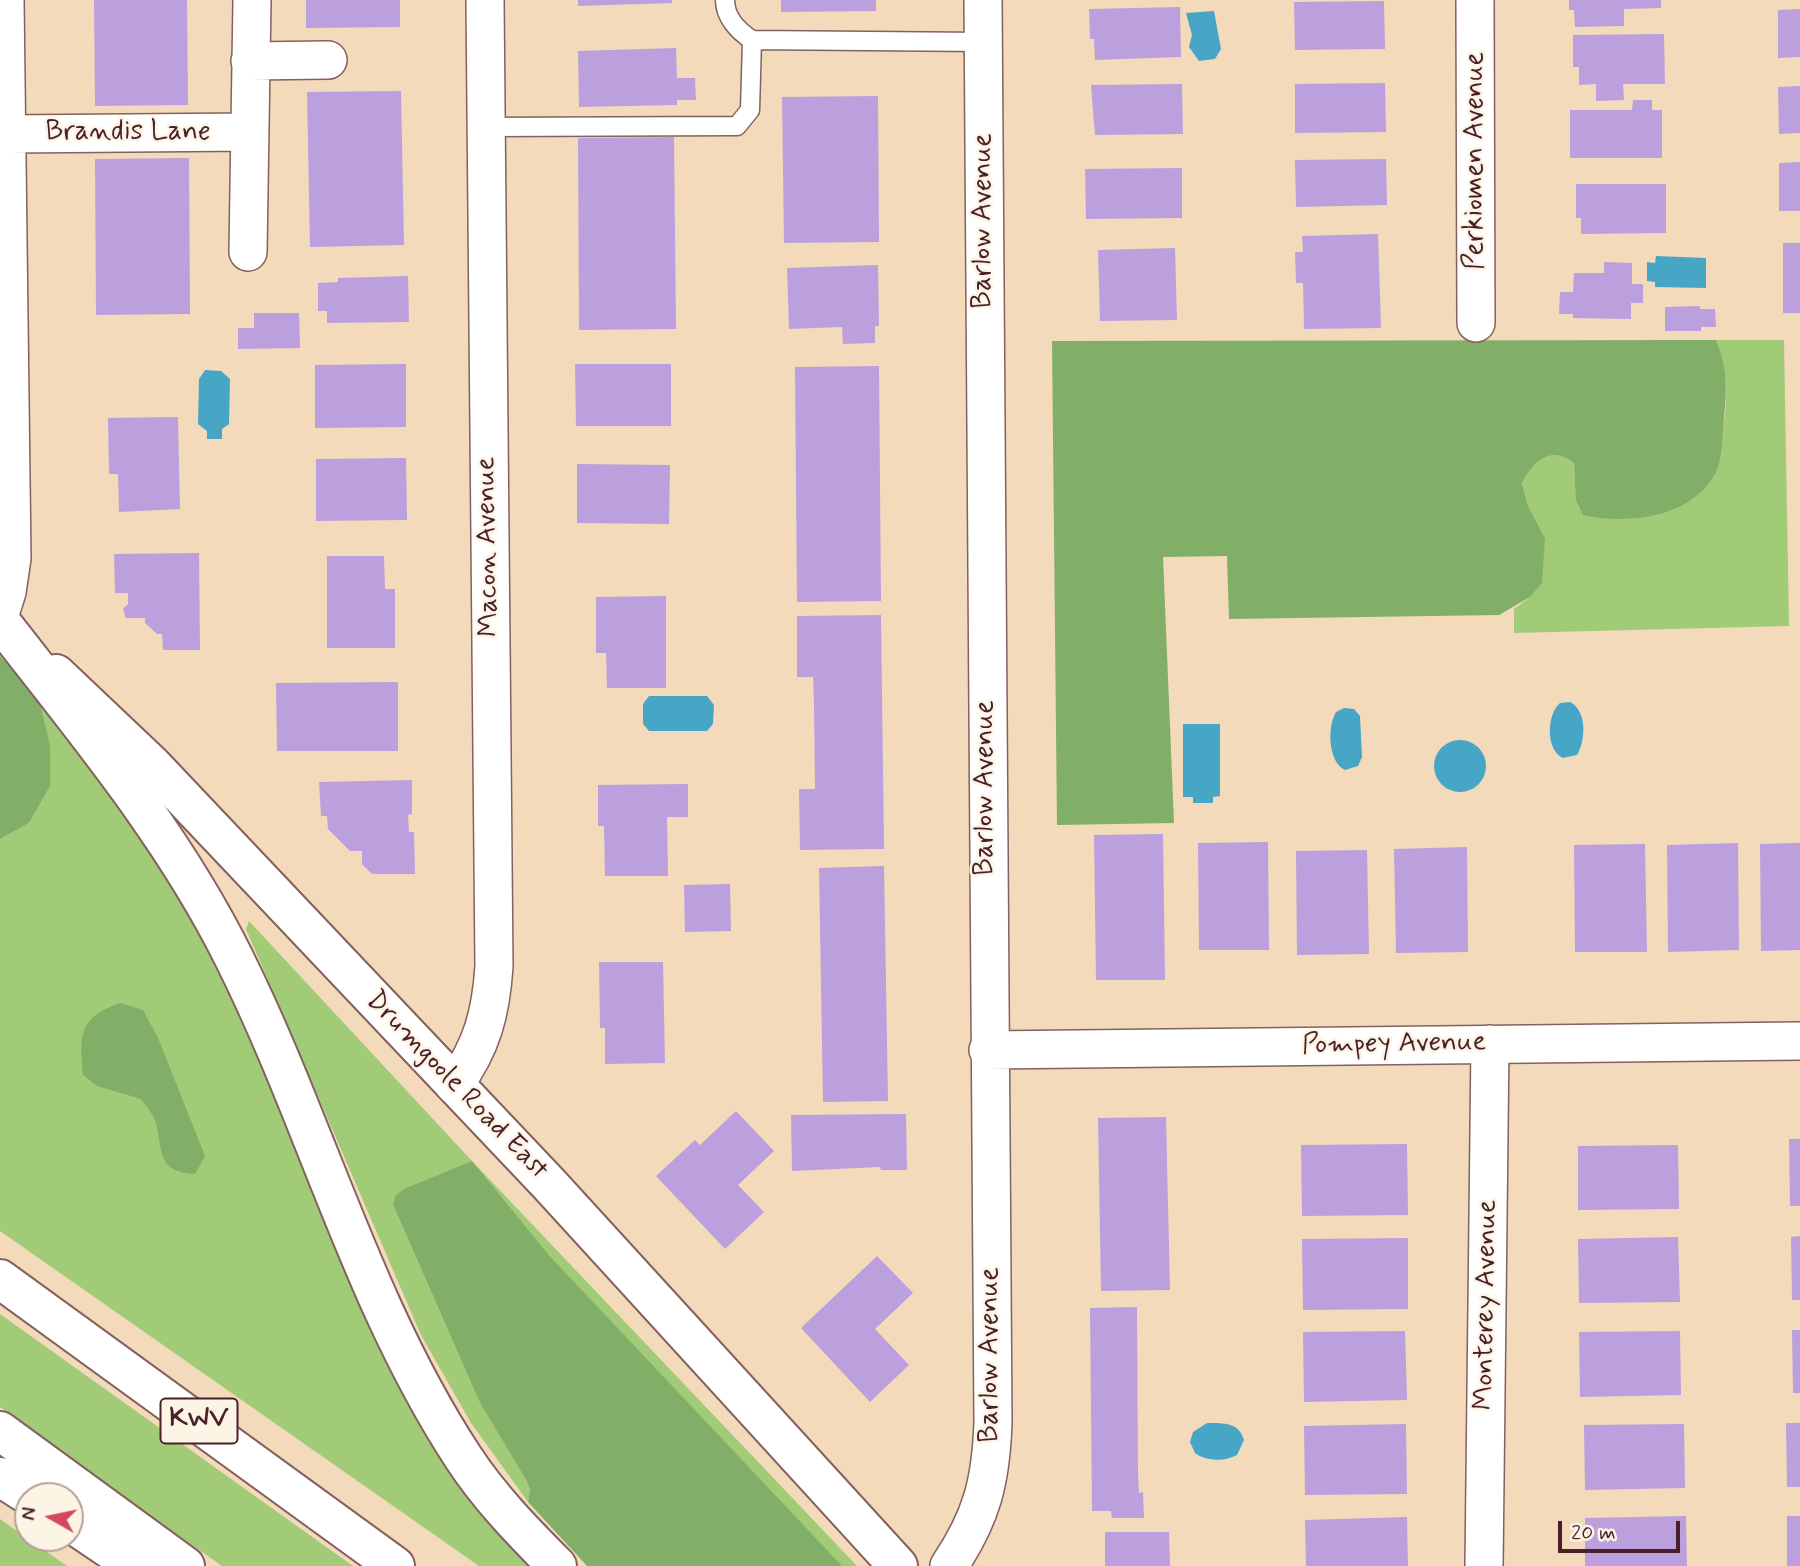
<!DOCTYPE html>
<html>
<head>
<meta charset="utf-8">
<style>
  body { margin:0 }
  #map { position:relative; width:1800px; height:1566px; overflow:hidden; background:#f2dabb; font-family:Mynerve,sans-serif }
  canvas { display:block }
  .north { position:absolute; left:14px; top:1482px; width:70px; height:70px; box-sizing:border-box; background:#fcf5e5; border:2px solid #b59f9b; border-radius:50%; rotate:279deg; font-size:19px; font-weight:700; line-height:28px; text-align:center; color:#4a1f2b }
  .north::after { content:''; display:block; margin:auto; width:24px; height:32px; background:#d1495b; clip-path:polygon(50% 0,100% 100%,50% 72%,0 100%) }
  .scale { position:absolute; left:1558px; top:1521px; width:122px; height:32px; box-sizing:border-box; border:4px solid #4a1f2b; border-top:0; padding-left:9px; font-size:21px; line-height:24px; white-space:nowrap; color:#4a1f2b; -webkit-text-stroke:5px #fcf5e5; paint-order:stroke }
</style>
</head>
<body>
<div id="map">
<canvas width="1800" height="1566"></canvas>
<div class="north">N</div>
<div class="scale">20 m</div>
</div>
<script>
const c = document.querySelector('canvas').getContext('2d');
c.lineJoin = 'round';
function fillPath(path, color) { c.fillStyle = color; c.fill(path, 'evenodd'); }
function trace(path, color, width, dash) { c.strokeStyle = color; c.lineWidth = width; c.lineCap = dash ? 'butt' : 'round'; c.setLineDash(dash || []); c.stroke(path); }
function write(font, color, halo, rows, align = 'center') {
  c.font = font + ' Mynerve,sans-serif'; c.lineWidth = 5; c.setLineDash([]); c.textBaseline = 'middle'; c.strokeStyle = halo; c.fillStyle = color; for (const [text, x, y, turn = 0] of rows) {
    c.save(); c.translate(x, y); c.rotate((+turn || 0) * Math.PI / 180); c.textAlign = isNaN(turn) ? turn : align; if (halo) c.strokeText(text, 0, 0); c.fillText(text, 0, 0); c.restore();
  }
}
const green = new Path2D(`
  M 1716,340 L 1784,340 L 1789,626 L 1514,633 L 1514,609 L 1530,597 L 1545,538 L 1528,506 L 1522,483 C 1534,461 1550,445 1574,463 L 1575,479 L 1716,471 C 1723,427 1735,382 1716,340 Z
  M 38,696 L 189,897 L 308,1167 L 541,1566 L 479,1566 L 0,1231 L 0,839 L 29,823 Z
  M 249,921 L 472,1161 L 857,1566 L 842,1566 L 829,1553 L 548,1254 L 471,1162 L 393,1205 L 480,1403 L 526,1480 L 530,1489 L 528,1502 L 471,1423 L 421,1335 L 246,929 Z
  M 0,1314 L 353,1566 L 222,1566 L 192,1545 L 0,1407 Z
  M 0,1519 L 67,1566 L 0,1566 Z`);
const forest = new Path2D(`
  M 1716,340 C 1728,367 1727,389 1724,418 C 1722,434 1723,458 1716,472 C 1693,518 1627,525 1583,515 L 1576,500 L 1574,463 C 1550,445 1534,461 1522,483 L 1528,506 L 1545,538 L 1542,583 L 1530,597 L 1499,615 L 1229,619 L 1227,556 L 1163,557 L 1174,823 L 1057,825 L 1052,341 Z
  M 0,656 L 38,696 L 50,745 L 50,786 L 29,823 L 0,839 Z
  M 120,1003 L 143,1010 L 158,1038 L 205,1156 L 195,1174 C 157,1172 163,1153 156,1123 C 153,1114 146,1106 141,1099 L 97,1086 L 83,1075 C 79,1035 79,1017 120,1003 Z
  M 472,1161 L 548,1254 L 842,1566 L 587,1566 L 528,1502 L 530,1489 L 526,1480 L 480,1403 L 393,1205 L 395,1196 L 404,1189 Z`);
const water = new Path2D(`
  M 1214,11 L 1221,49 L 1215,59 L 1199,61 L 1189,47 L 1192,35 L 1186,13 Z
  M 1656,256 L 1706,258 L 1706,288 L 1655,287 L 1655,282 L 1647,281 L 1647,262 L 1655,263 Z
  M 205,370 L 221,371 L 230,379 L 229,424 L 222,429 L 222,439 L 207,439 L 207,431 L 198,424 L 199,379 Z
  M 649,696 L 707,696 L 714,705 L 713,724 L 707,731 L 649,731 L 643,724 L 643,704 Z
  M 1570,702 C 1587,710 1586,741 1577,755 L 1563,758 C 1546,751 1546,715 1560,703 Z
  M 1344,708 L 1354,709 L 1360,716 L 1362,757 L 1358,766 L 1345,770 C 1328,762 1327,727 1336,712 Z
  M 1183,724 L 1220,724 L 1220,796 L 1213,797 L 1213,803 L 1193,803 L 1193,797 L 1183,797 Z
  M1434 766a26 26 0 1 1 52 0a26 26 0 1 1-52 0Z
  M 1207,1423 C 1223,1423 1239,1422 1244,1440 L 1237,1455 C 1225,1462 1205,1461 1195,1453 L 1190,1442 L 1193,1432 Z`);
const building = new Path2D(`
  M 94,0 L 187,0 L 188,105 L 95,106 Z
  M 306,0 L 400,0 L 400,27 L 306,28 Z
  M 578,0 L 672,0 L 672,3 L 578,6 Z
  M 781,0 L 876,0 L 876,11 L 781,12 Z
  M 1569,0 L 1661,0 L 1661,8 L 1624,9 L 1624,26 L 1575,27 L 1574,10 L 1569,10 Z
  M 1384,1 L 1385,49 L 1295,50 L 1294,2 Z
  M 1180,7 L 1181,57 L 1095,60 L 1094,39 L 1090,39 L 1089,9 Z
  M 1800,9 L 1800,57 L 1778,58 L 1778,10 Z
  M 1664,34 L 1665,84 L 1623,84 L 1624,100 L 1596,101 L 1596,84 L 1579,85 L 1579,67 L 1573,67 L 1573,35 Z
  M 676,48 L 677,78 L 695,78 L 696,100 L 677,100 L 677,105 L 579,107 L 578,51 Z
  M 1385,83 L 1386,132 L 1295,133 L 1295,84 Z
  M 1182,84 L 1183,134 L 1095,135 L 1091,85 Z
  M 1800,86 L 1800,133 L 1779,134 L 1778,87 Z
  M 401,91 L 404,245 L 310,247 L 307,92 Z
  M 878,96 L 879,242 L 784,243 L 782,97 Z
  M 1633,100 L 1652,100 L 1652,110 L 1662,110 L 1662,158 L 1570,158 L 1570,110 L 1632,110 Z
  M 674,137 L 676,329 L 579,330 L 578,138 Z
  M 189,158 L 190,314 L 96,315 L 95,159 Z
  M 1386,159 L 1387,205 L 1296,207 L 1295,160 Z
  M 1800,162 L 1800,211 L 1779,211 L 1779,163 Z
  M 1182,168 L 1182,218 L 1086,219 L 1085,169 Z
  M 1576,184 L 1666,184 L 1666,233 L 1581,234 L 1581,218 L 1576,218 Z
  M 1378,234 L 1381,328 L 1304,329 L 1303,283 L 1296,283 L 1295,252 L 1303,252 L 1302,236 Z
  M 1783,243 L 1800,243 L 1800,313 L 1783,313 Z
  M 1175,248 L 1177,320 L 1100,321 L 1098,250 Z
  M 1604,262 L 1632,263 L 1632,284 L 1643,284 L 1643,303 L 1631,303 L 1631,319 L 1573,318 L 1573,314 L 1559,314 L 1560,292 L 1573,292 L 1574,273 L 1604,273 Z
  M 878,265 L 879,326 L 875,326 L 875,343 L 843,344 L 842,327 L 789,329 L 787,268 Z
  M 408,276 L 409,322 L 327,323 L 327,311 L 318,311 L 318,283 L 338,282 L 338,278 Z
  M 1700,306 L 1700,309 L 1715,309 L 1716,327 L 1701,327 L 1701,331 L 1665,331 L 1665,307 Z
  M 254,313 L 299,313 L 300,348 L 238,349 L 238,328 L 254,328 Z
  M 406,364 L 406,427 L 315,428 L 315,365 Z
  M 575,364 L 671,364 L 671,426 L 576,426 Z
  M 879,366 L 881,601 L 797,602 L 795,367 Z
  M 178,417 L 180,509 L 119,512 L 118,474 L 109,474 L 108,418 Z
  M 406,458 L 407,520 L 316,521 L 316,459 Z
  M 577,464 L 670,465 L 669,524 L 577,523 Z
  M 199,553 L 200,650 L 163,650 L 162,634 L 157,634 L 145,623 L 145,618 L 126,618 L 123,609 L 128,604 L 128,593 L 115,593 L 114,554 Z
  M 327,556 L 384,556 L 385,589 L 395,589 L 395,648 L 327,648 Z
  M 666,596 L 666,688 L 607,688 L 606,653 L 596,653 L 596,597 Z
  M 881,615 L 884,849 L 800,850 L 799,789 L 815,789 L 814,704 L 813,677 L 797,677 L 797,616 Z
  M 398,682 L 398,751 L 277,751 L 276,683 Z
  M 412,780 L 412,814 L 408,815 L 409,832 L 414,832 L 415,874 L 372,874 L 362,864 L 362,851 L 350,851 L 328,829 L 327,816 L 321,816 L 319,782 Z
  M 688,784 L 688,817 L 667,817 L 668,876 L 605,876 L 604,826 L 598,826 L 598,785 Z
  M 1163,834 L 1165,980 L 1096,980 L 1094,835 Z
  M 1268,842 L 1269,950 L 1199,950 L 1198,843 Z
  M 1738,843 L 1739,950 L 1668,952 L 1667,845 Z
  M 1796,843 L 1800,843 L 1800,950 L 1761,951 L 1760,844 Z
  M 1645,844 L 1647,952 L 1575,952 L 1574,845 Z
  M 1467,847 L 1468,952 L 1396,953 L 1394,849 Z
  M 1367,850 L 1369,954 L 1297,955 L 1296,851 Z
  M 884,866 L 888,1101 L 823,1102 L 819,868 Z
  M 730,884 L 731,931 L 685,932 L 684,885 Z
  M 599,962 L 663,962 L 665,1063 L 605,1064 L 605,1028 L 600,1028 Z
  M 736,1111 L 774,1151 L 738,1185 L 764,1212 L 725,1249 L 656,1176 L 695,1140 L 700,1145 Z
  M 906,1114 L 907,1170 L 881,1170 L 880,1167 L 792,1171 L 791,1115 Z
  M 1166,1117 L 1170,1290 L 1101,1291 L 1098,1118 Z
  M 1789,1139 L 1800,1139 L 1800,1206 L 1790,1206 Z
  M 1407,1144 L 1408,1215 L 1302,1216 L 1301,1145 Z
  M 1678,1145 L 1679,1209 L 1578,1210 L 1578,1146 Z
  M 1800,1236 L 1800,1300 L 1792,1300 L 1791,1237 Z
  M 1678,1237 L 1680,1302 L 1579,1303 L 1578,1239 Z
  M 1408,1238 L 1408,1309 L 1303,1310 L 1302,1239 Z
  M 877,1256 L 913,1293 L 875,1329 L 909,1365 L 870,1402 L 801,1328 Z
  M 1137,1307 L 1138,1475 L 1139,1493 L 1143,1492 L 1144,1518 L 1112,1518 L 1111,1511 L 1092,1511 L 1090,1308 Z
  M 1792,1330 L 1800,1330 L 1800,1393 L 1793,1393 Z
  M 1405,1331 L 1407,1400 L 1304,1402 L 1303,1332 Z
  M 1680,1331 L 1681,1395 L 1580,1397 L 1579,1332 Z
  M 1786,1423 L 1800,1423 L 1800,1487 L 1787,1487 Z
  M 1406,1424 L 1407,1494 L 1305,1495 L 1304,1426 Z
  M 1684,1424 L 1685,1488 L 1585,1490 L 1584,1425 Z
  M 1686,1516 L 1687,1566 L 1585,1566 L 1585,1518 Z
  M 1787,1516 L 1800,1516 L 1800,1566 L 1787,1566 Z
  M 1407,1517 L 1408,1566 L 1306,1566 L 1305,1520 Z
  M 1105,1532 L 1169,1532 L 1170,1566 L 1105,1566 Z`);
const lane = new Path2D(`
  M 725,0 C 725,17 738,31 752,40 L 983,42
  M 485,127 L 737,126 L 750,110 L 752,40`);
const street = new Path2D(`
  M 1475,0 L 1476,323
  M 250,61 L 328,60
  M 7,134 L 249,132
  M 248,252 L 252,0
  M 0,614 L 7,592 L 12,558 L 5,0
  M 988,1050 L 1800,1041
  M 454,1085 C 482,1047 491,1013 494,966 L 485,0
  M 949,1566 C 982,1517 991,1481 993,1422 L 983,0
  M 1484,1566 L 1490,1044`);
const secondary = new Path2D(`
  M 56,674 L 152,765 L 549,1184 L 898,1566`);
const highway = new Path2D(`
  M 0,621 C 84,729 173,835 234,958 C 316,1122 362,1303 463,1457 C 489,1497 523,1532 557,1566
  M 0,1279 L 395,1566
  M 0,1431 L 185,1566
  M 0,1477 L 30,1496
  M 70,1522 L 135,1566`);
const shields = [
  [199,1421,77]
];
const shieldNames = [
  ["KWV",199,1421]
];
const streetNames = [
  ["Brandis Lane",128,133],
  ["Perkiomen Avenue",1476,161,-90],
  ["Barlow Avenue",984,221,-90],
  ["Macon Avenue",489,547,-91],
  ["Barlow Avenue",986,788,-90],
  ["Pompey Avenue",1394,1045,-1],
  ["Drumgoole Road East",456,1086,46],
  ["Monterey Avenue",1487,1305,-89],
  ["Barlow Avenue",991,1355,-90]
];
fillPath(green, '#a2cb77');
fillPath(forest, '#81af68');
fillPath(water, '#47a6c6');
fillPath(building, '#bca0dd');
trace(lane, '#85605d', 21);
trace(street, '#85605d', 40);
trace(secondary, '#85605d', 42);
trace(highway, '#85605d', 42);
trace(lane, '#fff', 18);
trace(street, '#fff', 37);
trace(secondary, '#fff', 38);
trace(highway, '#fff', 38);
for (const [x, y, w] of shields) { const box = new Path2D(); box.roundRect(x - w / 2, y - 22.5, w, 45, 5); c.fillStyle = '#fcf5e5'; c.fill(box); trace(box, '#4a1f2b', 2); }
write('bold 26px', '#4a1f2b', null, shieldNames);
write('28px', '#4a1f2b', '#fcf5e5', streetNames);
</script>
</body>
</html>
